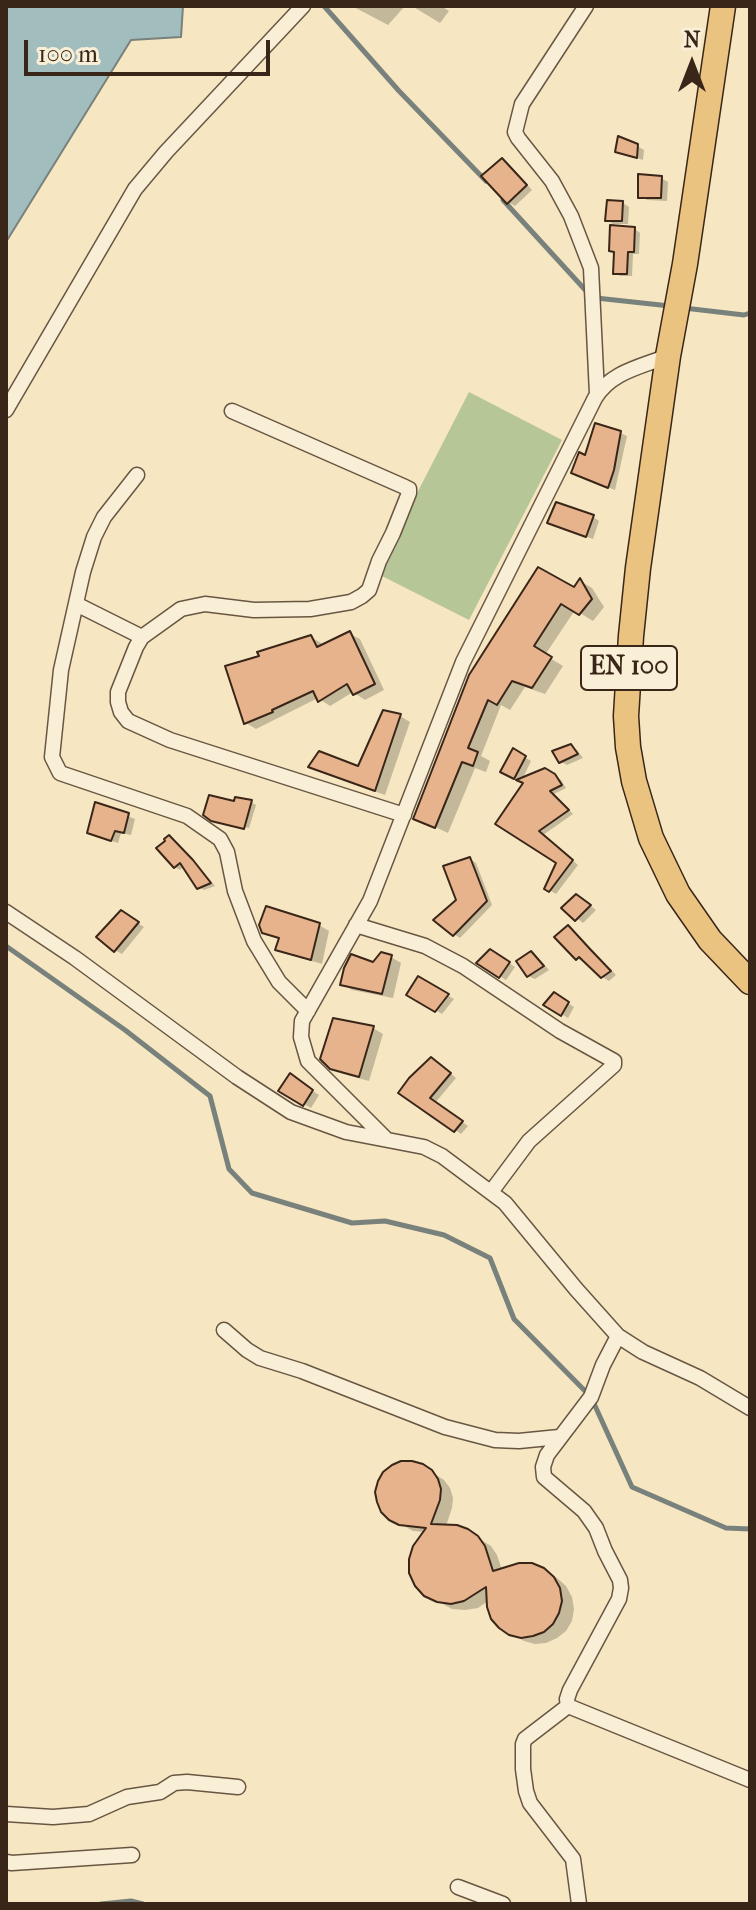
<!DOCTYPE html>
<html>
<head>
<meta charset="utf-8">
<style>
  body { margin:0 }
  #map { position:relative; width:756px; height:1910px; overflow:hidden; background:#f6e6c1; font-family:"IM FELL French Canon",serif }
  canvas { display:block }
  .frame { position:absolute; inset:0; border:8px solid #392619; pointer-events:none }
  .north { position:absolute; left:652px; top:24px; width:80px; height:80px; -webkit-text-stroke:6px #f9efd7; paint-order:stroke; rotate:0deg; font-size:22px; font-weight:700; line-height:32px; text-align:center; color:#392619 }
  .north::after { content:''; display:block; margin:auto; width:28px; height:36px; background:#392619; clip-path:polygon(50% 0,100% 100%,50% 72%,0 100%) }
  .scale { position:absolute; left:24px; top:40px; width:246px; height:36px; box-sizing:border-box; border:4px solid #392619; border-top:0; padding-left:10px; font-size:24px; line-height:28px; white-space:nowrap; color:#392619; -webkit-text-stroke:6px #f9efd7; paint-order:stroke }
</style>
</head>
<body>
<div id="map">
<canvas width="756" height="1910"></canvas>
<div class="frame"></div>
<div class="north">N</div>
<div class="scale">100 m</div>
</div>
<script>
const c = document.querySelector('canvas').getContext('2d');
c.lineJoin = 'round';
function fillPath(path, color) { c.fillStyle = color; c.fill(path, 'evenodd'); }
function trace(path, color, width, dash) { c.strokeStyle = color; c.lineWidth = width; c.lineCap = dash ? 'butt' : 'round'; c.setLineDash(dash || []); c.stroke(path); }
function write(font, color, halo, rows, align = 'center') {
  c.font = font + ' "IM FELL French Canon",serif'; c.lineWidth = 7; c.setLineDash([]); c.textBaseline = 'middle'; c.strokeStyle = halo; c.fillStyle = color; for (const [text, x, y, turn = 0] of rows) {
    c.save(); c.translate(x, y); c.rotate((+turn || 0) * Math.PI / 180); c.textAlign = isNaN(turn) ? turn : align; if (halo) c.strokeText(text, 0, 0); c.fillText(text, 0, 0); c.restore();
  }
}
const green = new Path2D(`
  M 469,392 L 562,440 L 469,620 L 376,573 Z`);
const water = new Path2D(`
  M 6,6 L 183,6 L 181,37 L 131,40 L 6,242 Z`);
const shadow = new Path2D(`
  M 352,6 L 405,6 L 388,25 Z
  M 412,6 L 441,6 L 449,11 L 440,23 Z
  M 637,146 L 644,150 L 643,160 L 624,154 Z
  M 502,160 L 509,164 L 532,190 L 515,206 L 508,202 Z
  M 661,178 L 668,182 L 667,201 L 647,200 L 640,196 Z
  M 623,203 L 629,207 L 628,224 L 613,224 L 607,220 Z
  M 635,229 L 640,233 L 639,254 L 633,254 L 632,276 L 620,276 L 615,272 L 616,253 L 611,250 Z
  M 620,433 L 627,436 L 615,490 L 579,476 L 587,457 Z
  M 593,517 L 599,521 L 593,539 L 556,526 Z
  M 580,581 L 592,588 L 604,607 L 593,621 L 575,610 L 545,655 L 563,666 L 545,694 L 525,687 L 510,710 L 501,705 L 481,756 L 490,761 L 486,772 L 475,768 L 448,833 L 416,818 L 471,676 L 574,589 Z
  M 350,634 L 360,639 L 384,690 L 365,700 L 353,692 L 330,706 L 318,698 L 256,729 L 246,723 L 311,637 L 321,643 L 323,647 Z
  M 400,716 L 410,722 L 385,795 L 320,772 L 311,767 L 359,768 Z
  M 570,746 L 577,750 L 583,758 L 567,765 L 560,761 Z
  M 514,751 L 531,761 L 522,780 L 545,770 L 561,780 L 566,788 L 554,794 L 573,814 L 543,835 L 578,865 L 556,894 L 546,888 L 558,863 L 499,825 L 525,783 L 508,775 Z
  M 251,802 L 256,805 L 249,828 L 212,819 L 236,803 Z
  M 97,804 L 135,819 L 131,835 L 121,833 L 118,843 L 96,836 Z
  M 169,837 L 174,840 L 198,865 L 215,886 L 204,890 L 198,887 L 184,866 L 180,870 L 175,867 Z
  M 470,859 L 476,863 L 492,905 L 460,938 L 454,934 L 458,901 Z
  M 583,900 L 596,910 L 583,923 L 564,908 Z
  M 121,913 L 144,927 L 122,954 L 115,950 Z
  M 319,925 L 329,931 L 322,964 L 288,954 L 278,949 L 280,940 L 263,932 Z
  M 568,928 L 575,932 L 616,975 L 609,981 L 602,977 L 586,961 L 584,962 L 577,958 Z
  M 531,953 L 537,957 L 549,970 L 535,979 L 528,976 Z
  M 497,955 L 515,967 L 506,980 L 479,963 Z
  M 391,957 L 401,963 L 393,998 L 352,990 L 342,984 Z
  M 419,979 L 454,999 L 442,1014 L 409,994 Z
  M 554,995 L 574,1007 L 568,1018 L 546,1004 Z
  M 373,1028 L 383,1034 L 369,1081 L 343,1074 L 332,1068 Z
  M 438,1063 L 456,1078 L 435,1103 L 468,1126 L 461,1134 L 401,1093 Z
  M 296,1080 L 319,1095 L 311,1108 L 280,1091 Z
  M 422,1466 L 444,1480 L 450,1488 L 453,1498 L 452,1508 L 446,1526 L 467,1531 L 491,1546 L 497,1555 L 502,1570 L 543,1570 L 557,1578 L 566,1586 L 572,1597 L 574,1609 L 572,1621 L 566,1631 L 557,1638 L 546,1643 L 535,1644 L 524,1641 L 500,1627 L 488,1601 L 478,1608 L 465,1610 L 452,1609 L 425,1594 L 425,1532 L 413,1531 L 390,1518 Z`);
const stream = new Path2D(`
  M 324,6 L 399,91 L 486,181
  M 503,200 L 588,293
  M 596,298 L 670,306
  M 684,308 L 744,315 L 750,313
  M 6,946 L 125,1030 L 210,1096 L 229,1169 L 252,1193 L 352,1223 L 385,1221 L 444,1235 L 490,1258 L 514,1319 L 591,1397 L 632,1487 L 726,1528 L 750,1529
  M 101,1904 L 131,1901 L 143,1904`);
const building = new Path2D(`
  M 618,136 L 638,144 L 637,158 L 615,152 Z
  M 502,158 L 527,185 L 507,204 L 481,176 Z
  M 638,174 L 662,176 L 661,198 L 638,198 Z
  M 607,200 L 623,201 L 622,221 L 605,221 Z
  M 610,225 L 635,227 L 634,252 L 628,252 L 627,274 L 613,274 L 614,252 L 609,251 Z
  M 595,423 L 621,431 L 614,470 L 608,488 L 571,473 L 579,452 L 585,455 Z
  M 556,502 L 594,515 L 586,537 L 547,523 Z
  M 538,567 L 574,587 L 580,578 L 592,599 L 579,615 L 561,604 L 534,646 L 552,657 L 532,688 L 512,681 L 497,705 L 488,700 L 468,748 L 478,752 L 473,766 L 462,762 L 435,828 L 413,819 L 469,675 Z
  M 350,631 L 375,684 L 353,695 L 347,684 L 318,702 L 313,691 L 272,710 L 273,712 L 244,724 L 225,666 L 259,656 L 257,652 L 311,635 L 317,647 Z
  M 383,710 L 401,714 L 375,791 L 308,767 L 319,751 L 358,766 Z
  M 571,744 L 578,754 L 559,763 L 552,751 Z
  M 513,748 L 526,756 L 514,779 L 500,772 Z
  M 545,768 L 555,774 L 562,785 L 550,791 L 569,810 L 539,831 L 573,860 L 549,892 L 544,889 L 556,863 L 495,824 L 523,783 L 516,780 Z
  M 209,795 L 234,801 L 235,797 L 252,800 L 244,829 L 211,821 L 203,815 Z
  M 95,802 L 129,813 L 124,833 L 115,831 L 111,841 L 87,833 Z
  M 169,835 L 193,860 L 211,883 L 197,889 L 180,863 L 174,868 L 156,848 L 165,841 L 164,839 Z
  M 470,857 L 487,901 L 453,936 L 433,920 L 456,900 L 443,866 Z
  M 576,894 L 591,905 L 575,921 L 561,908 Z
  M 266,906 L 320,923 L 311,960 L 275,950 L 279,938 L 262,933 L 259,925 Z
  M 121,910 L 139,922 L 114,952 L 96,937 Z
  M 568,925 L 590,949 L 611,971 L 601,978 L 579,957 L 576,960 L 554,937 Z
  M 490,949 L 510,962 L 499,978 L 476,963 Z
  M 531,951 L 544,966 L 527,977 L 516,961 Z
  M 381,952 L 392,955 L 382,994 L 340,985 L 344,968 L 351,954 L 373,962 Z
  M 418,976 L 449,994 L 435,1012 L 406,995 Z
  M 554,992 L 569,1002 L 561,1016 L 543,1005 Z
  M 333,1018 L 374,1026 L 359,1077 L 330,1069 L 320,1059 Z
  M 431,1057 L 451,1073 L 430,1098 L 463,1121 L 454,1132 L 398,1093 L 409,1078 Z
  M 290,1073 L 313,1090 L 303,1106 L 278,1091 Z
  M 401,1461 L 412,1461 L 423,1464 L 432,1470 L 438,1479 L 441,1489 L 440,1500 L 431,1524 L 457,1525 L 468,1529 L 478,1536 L 485,1546 L 493,1571 L 519,1563 L 532,1563 L 544,1568 L 554,1577 L 560,1588 L 562,1601 L 559,1613 L 553,1624 L 544,1632 L 533,1636 L 521,1638 L 509,1635 L 499,1628 L 491,1619 L 487,1607 L 486,1587 L 464,1601 L 451,1604 L 437,1602 L 424,1596 L 415,1586 L 409,1573 L 409,1559 L 413,1546 L 426,1528 L 399,1525 L 389,1520 L 381,1512 L 377,1502 L 375,1492 L 378,1481 L 383,1472 L 392,1465 Z`);
const street = new Path2D(`
  M 586,6 L 522,104 L 515,132 L 518,138 L 552,181 L 571,216 L 591,268 L 597,394
  M 6,410 L 135,189 L 166,152 L 303,6
  M 232,411 L 405,487 L 409,489 L 409,493 L 393,533 L 379,561 L 369,590 L 362,596 L 351,602 L 310,609 L 254,610 L 205,604 L 181,609 L 142,637 L 136,647 L 118,692 L 118,702 L 121,712 L 128,721 L 170,740 L 404,815
  M 137,475 L 104,517 L 94,537 L 83,572 L 61,670 L 52,757 L 60,773 L 187,816 L 220,839 L 227,852 L 235,891 L 254,941 L 279,982 L 308,1011
  M 76,604 L 142,637
  M 6,912 L 75,958 L 237,1077 L 291,1112 L 346,1132 L 424,1147 L 442,1156 L 505,1203 L 576,1289 L 618,1336 L 603,1365 L 591,1397 L 547,1455 L 543,1467 L 544,1477 L 584,1511 L 596,1528 L 605,1551 L 620,1580 L 621,1588 L 619,1599 L 570,1690 L 567,1699 L 568,1706 L 750,1780
  M 356,925 L 425,946 L 463,966 L 560,1031 L 614,1061 L 614,1065 L 529,1141 L 491,1192
  M 386,1139 L 308,1061 L 301,1037 L 302,1021 L 370,901 L 463,662 L 595,398 C 611,372 640,367 668,356
  M 224,1330 L 247,1350 L 260,1358 L 302,1371 L 445,1427 L 495,1440 L 519,1441 L 559,1437
  M 618,1336 L 643,1352 L 700,1378 L 750,1408
  M 568,1706 L 525,1739 L 523,1744 L 523,1769 L 526,1791 L 530,1803 L 573,1859 L 579,1904
  M 6,1814 L 53,1817 L 89,1814 L 127,1797 L 160,1792 L 174,1783 L 187,1782 L 238,1787
  M 6,1862 L 12,1863 L 132,1855
  M 458,1887 L 503,1904`);
const primary = new Path2D(`
  M 723,6 L 685,264 L 668,356 L 638,568 L 631,636 L 626,716 L 628,747 L 634,781 L 651,838 L 678,894 L 710,940 L 750,982`);
const shields = [
  [629,668,96]
];
const shieldNames = [
  ["EN 100",629,668]
];
fillPath(green, '#b7c697');
fillPath(water, '#a2bdbe');
trace(water, '#78817c', 2);
fillPath(shadow, '#0003');
trace(stream, '#78817c', 5);
fillPath(building, '#e6b38c');
trace(building, '#392619', 2);
trace(street, '#685643', 17);
trace(primary, '#392619', 27);
trace(street, '#f9efd7', 14);
trace(primary, '#ebc380', 24);
for (const [x, y, w] of shields) { const box = new Path2D(); box.roundRect(x - w / 2, y - 22, w, 44, 6); c.fillStyle = '#f9efd7'; c.fill(box); trace(box, '#392619', 2); }
write('bold 26px', '#392619', null, shieldNames);
</script>
</body>
</html>
